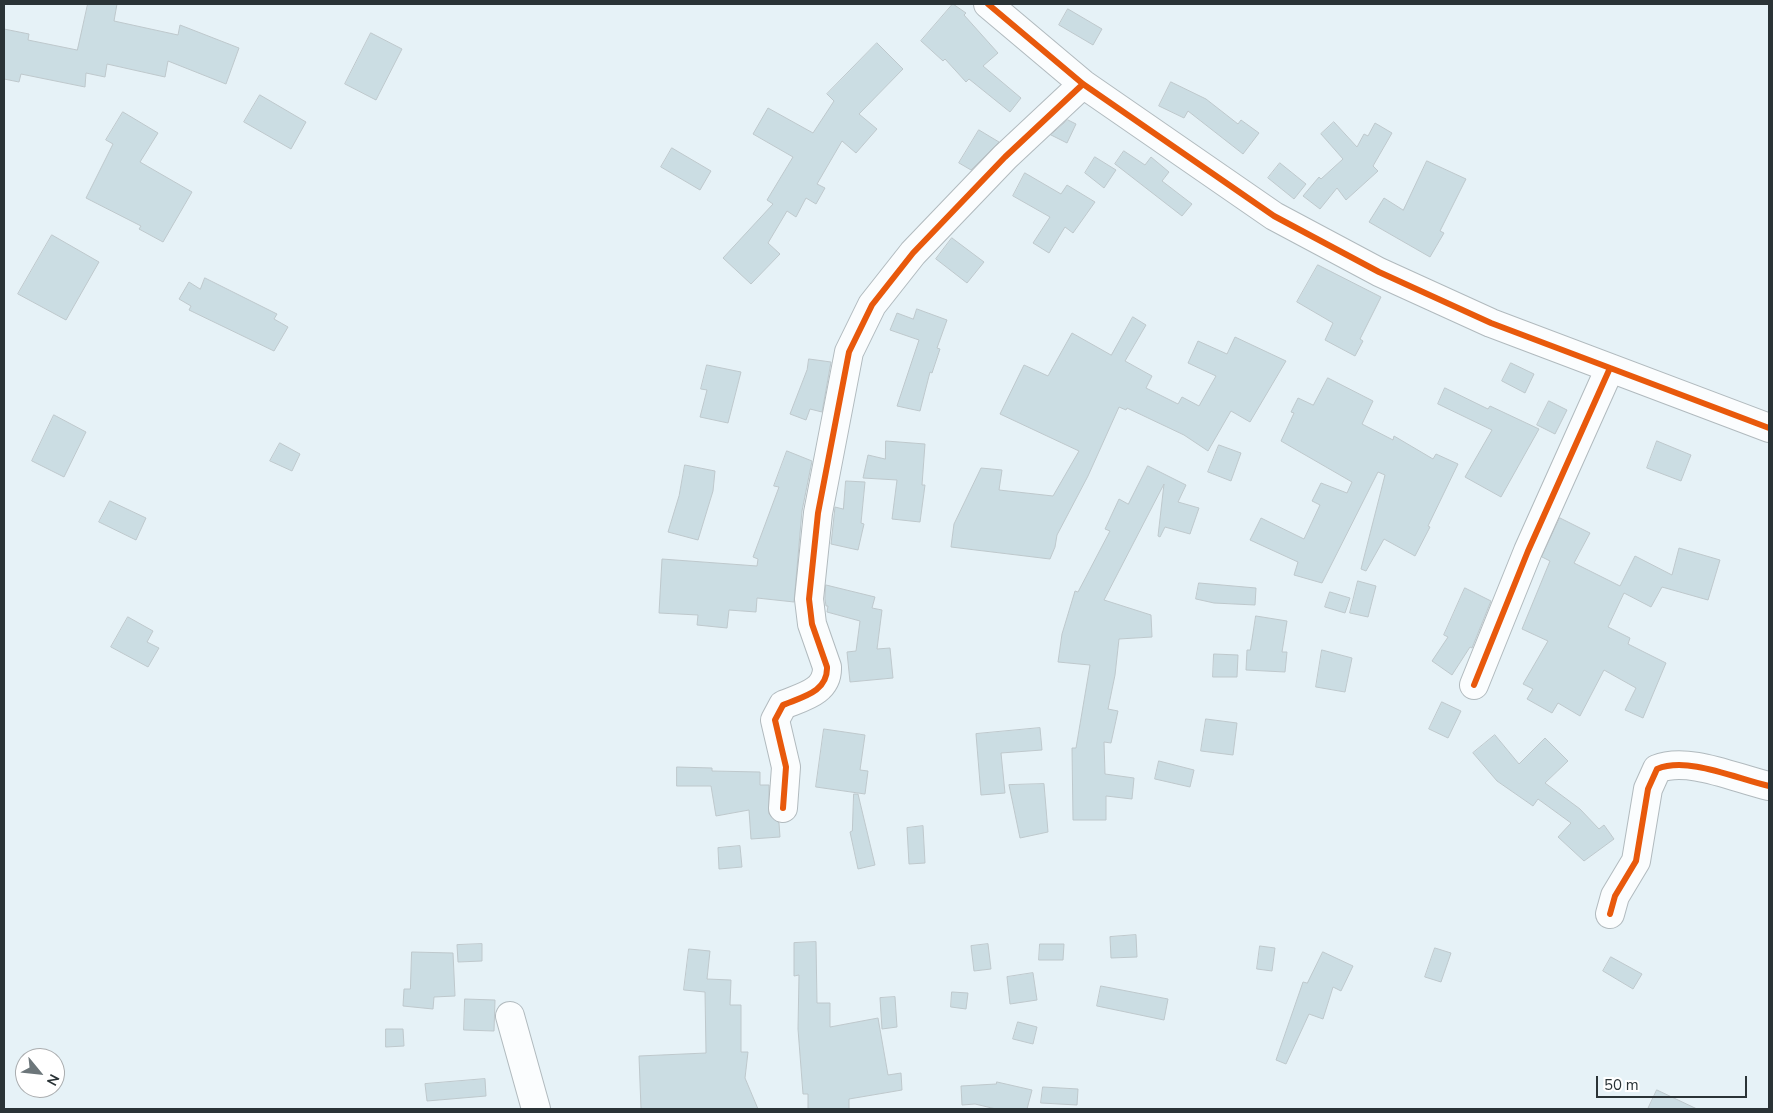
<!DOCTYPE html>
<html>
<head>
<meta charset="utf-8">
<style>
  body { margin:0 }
  #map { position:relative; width:1773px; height:1113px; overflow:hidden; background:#e6f2f7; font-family:"Nunito Sans",sans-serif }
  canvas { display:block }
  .frame { position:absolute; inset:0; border:5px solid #2a3336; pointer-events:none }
  .north { position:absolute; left:15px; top:1048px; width:50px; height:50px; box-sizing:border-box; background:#fff; border:1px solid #aaadaf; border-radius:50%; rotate:118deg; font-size:14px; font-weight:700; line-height:20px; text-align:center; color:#2a3336 }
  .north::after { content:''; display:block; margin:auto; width:18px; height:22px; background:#6c767a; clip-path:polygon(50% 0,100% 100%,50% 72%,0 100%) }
  .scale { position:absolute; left:1596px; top:1076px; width:151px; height:22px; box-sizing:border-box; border:2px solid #2a3336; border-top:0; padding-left:6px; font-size:15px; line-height:18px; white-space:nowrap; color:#2a3336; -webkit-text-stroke:4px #fff; paint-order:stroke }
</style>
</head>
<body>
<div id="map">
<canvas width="1773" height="1113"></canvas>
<div class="frame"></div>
<div class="north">N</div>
<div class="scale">50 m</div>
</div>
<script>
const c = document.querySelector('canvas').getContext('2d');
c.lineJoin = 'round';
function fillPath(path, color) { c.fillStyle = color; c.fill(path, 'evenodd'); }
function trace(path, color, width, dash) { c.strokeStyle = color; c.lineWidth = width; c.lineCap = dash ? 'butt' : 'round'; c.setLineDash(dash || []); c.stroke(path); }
const building = new Path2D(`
  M 88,4 L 117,4 L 114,21 L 178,35 L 180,25 L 239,48 L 226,84 L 168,61 L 165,77 L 107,64 L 105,77 L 86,73 L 85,87 L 21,74 L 19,82 L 4,79 L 4,29 L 29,34 L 28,40 L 77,50 Z
  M 953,4 L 966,13 L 964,15 L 998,53 L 983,66 L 1021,98 L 1010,112 L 969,79 L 966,82 L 945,59 L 943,61 L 921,41 Z
  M 1068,9 L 1102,29 L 1093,45 L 1059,25 Z
  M 371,33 L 402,49 L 376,100 L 345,84 Z
  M 877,43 L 903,69 L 859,114 L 877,129 L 856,153 L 842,141 L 817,184 L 825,188 L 816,204 L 806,198 L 796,217 L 787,211 L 768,243 L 780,254 L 751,284 L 723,258 L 773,204 L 767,200 L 793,157 L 753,134 L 768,108 L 813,133 L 834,101 L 827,94 Z
  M 1171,82 L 1206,99 L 1238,124 L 1241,120 L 1259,133 L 1243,154 L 1188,111 L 1184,118 L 1159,106 Z
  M 260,95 L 306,122 L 291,149 L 244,122 Z
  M 123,112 L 158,133 L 140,162 L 192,192 L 163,242 L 139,229 L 141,226 L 86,198 L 113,144 L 106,140 Z
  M 1068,120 L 1076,124 L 1067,143 L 1051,135 Z
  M 1334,122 L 1357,147 L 1364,134 L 1368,136 L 1375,123 L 1392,133 L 1373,166 L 1378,171 L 1346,200 L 1337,188 L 1320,209 L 1303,196 L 1319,177 L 1321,179 L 1343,159 L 1321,134 Z
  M 979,130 L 999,142 L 971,170 L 959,163 Z
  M 672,148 L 711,171 L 700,190 L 661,167 Z
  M 1124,151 L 1145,165 L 1151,157 L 1169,172 L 1162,181 L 1192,204 L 1182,216 L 1115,164 Z
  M 1095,157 L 1116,170 L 1104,188 L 1085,173 Z
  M 1427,161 L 1466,179 L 1440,231 L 1444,233 L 1430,257 L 1369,222 L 1384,198 L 1403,210 Z
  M 1280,163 L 1306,184 L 1294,199 L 1268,178 Z
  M 1025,173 L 1061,194 L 1067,185 L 1095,202 L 1073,233 L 1065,227 L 1049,253 L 1033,243 L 1050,217 L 1013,196 Z
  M 52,235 L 99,262 L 66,320 L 18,294 Z
  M 952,238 L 984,262 L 967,283 L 936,259 Z
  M 1318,265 L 1381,297 L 1360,339 L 1363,341 L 1355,356 L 1325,340 L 1333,323 L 1297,302 Z
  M 205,278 L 277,314 L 274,319 L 288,327 L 274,351 L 189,310 L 191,306 L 179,299 L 189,282 L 200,289 Z
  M 917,309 L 947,320 L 937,348 L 940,349 L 932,373 L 930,372 L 920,411 L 897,406 L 919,340 L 890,330 L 897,313 L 913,319 Z
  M 1133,317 L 1146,325 L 1125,361 L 1152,376 L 1146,388 L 1178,404 L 1182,397 L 1199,406 L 1216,376 L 1188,363 L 1198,341 L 1227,354 L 1235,337 L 1286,361 L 1250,422 L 1231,411 L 1208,451 L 1184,435 L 1127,408 L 1126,410 L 1119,407 L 1088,476 L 1057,535 L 1055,547 L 1050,559 L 951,547 L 954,524 L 981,468 L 1002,470 L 999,490 L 1053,496 L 1079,451 L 1000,414 L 1024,365 L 1048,376 L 1072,333 L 1111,355 Z
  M 809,359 L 831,362 L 822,412 L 810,409 L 806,420 L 790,414 L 807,370 Z
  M 1511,363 L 1534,374 L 1525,393 L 1502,381 Z
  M 707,365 L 741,372 L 728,423 L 700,417 L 707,390 L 701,389 Z
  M 1328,378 L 1373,401 L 1362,424 L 1393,440 L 1394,436 L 1433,459 L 1436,454 L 1458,464 L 1428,526 L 1430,527 L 1415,556 L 1384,539 L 1366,571 L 1361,569 L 1385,475 L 1378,472 L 1322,583 L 1294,575 L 1298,562 L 1250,540 L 1261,518 L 1304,539 L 1320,505 L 1312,501 L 1321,483 L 1347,493 L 1352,482 L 1281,441 L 1294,413 L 1291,412 L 1298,398 L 1313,405 Z
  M 1445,388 L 1488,409 L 1490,406 L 1539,429 L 1501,497 L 1465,477 L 1492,430 L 1438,404 Z
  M 1549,401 L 1567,410 L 1555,434 L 1537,425 Z
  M 54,415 L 86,432 L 64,477 L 32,461 Z
  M 886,441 L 925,444 L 922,485 L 925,485 L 920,522 L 892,519 L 897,480 L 863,478 L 868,455 L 885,459 Z
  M 1657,441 L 1691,455 L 1681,481 L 1647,468 Z
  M 280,443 L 300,454 L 292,471 L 270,461 Z
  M 1219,445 L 1241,453 L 1231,481 L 1208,472 Z
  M 787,451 L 812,461 L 802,511 L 794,602 L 757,598 L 756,612 L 729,610 L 727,628 L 697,625 L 698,615 L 659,613 L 662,559 L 757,566 L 758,559 L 753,557 L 779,487 L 774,486 Z
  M 685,465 L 715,471 L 713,491 L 698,540 L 668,532 L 679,496 Z
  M 1148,466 L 1186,485 L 1178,502 L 1199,508 L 1190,534 L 1165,527 L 1160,537 L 1158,536 L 1164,484 L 1104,600 L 1151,615 L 1152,637 L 1119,639 L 1115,675 L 1108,709 L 1118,711 L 1111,743 L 1104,742 L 1105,774 L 1134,778 L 1132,799 L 1106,796 L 1106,820 L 1073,820 L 1072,748 L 1076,748 L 1090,665 L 1058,662 L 1062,634 L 1075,591 L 1078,592 L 1110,531 L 1105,529 L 1119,499 L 1128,504 Z
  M 846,481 L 865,482 L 861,523 L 864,524 L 858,550 L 831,544 L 835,507 L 843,509 Z
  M 110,501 L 146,518 L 136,540 L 99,522 Z
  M 1560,518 L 1590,533 L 1574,563 L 1620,586 L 1635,556 L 1672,575 L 1679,548 L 1720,560 L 1708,600 L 1662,587 L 1651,607 L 1624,593 L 1608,627 L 1630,638 L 1628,644 L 1666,663 L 1643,718 L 1625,710 L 1636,688 L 1604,670 L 1580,716 L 1558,703 L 1552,713 L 1527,699 L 1533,689 L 1523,684 L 1548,641 L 1522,629 L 1550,561 L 1542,557 Z
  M 1358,581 L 1376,586 L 1368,617 L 1350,613 Z
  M 1199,583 L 1256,588 L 1255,605 L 1214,603 L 1196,599 Z
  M 826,585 L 875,597 L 872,608 L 882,610 L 877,649 L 890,648 L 893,678 L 850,682 L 847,652 L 856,651 L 860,621 L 827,612 L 828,606 L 826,606 L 825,599 Z
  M 1465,588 L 1491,601 L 1472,648 L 1470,647 L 1452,675 L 1432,661 L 1448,637 L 1444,635 Z
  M 1330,592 L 1350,598 L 1345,613 L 1325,607 Z
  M 1256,616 L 1287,621 L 1282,652 L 1287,652 L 1285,672 L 1246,670 L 1247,650 L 1250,650 Z
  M 128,617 L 153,631 L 147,642 L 159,648 L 148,667 L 111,647 Z
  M 1322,650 L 1352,658 L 1345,692 L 1316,687 Z
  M 1214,654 L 1238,655 L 1237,677 L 1213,677 Z
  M 1442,702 L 1461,711 L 1448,738 L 1429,729 Z
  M 1206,719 L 1237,723 L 1233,755 L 1201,751 Z
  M 1040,728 L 1042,750 L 1001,753 L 1005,793 L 981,795 L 976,734 Z
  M 824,729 L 865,735 L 860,770 L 868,771 L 865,794 L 816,787 Z
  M 1495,735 L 1519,764 L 1545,738 L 1568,761 L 1545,783 L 1580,809 L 1599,829 L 1604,825 L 1614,839 L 1584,861 L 1558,837 L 1571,823 L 1538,799 L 1533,806 L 1497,781 L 1473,753 Z
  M 1159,761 L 1194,770 L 1190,787 L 1155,779 Z
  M 677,767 L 712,768 L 712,771 L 760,772 L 760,785 L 769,785 L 769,814 L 779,823 L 780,837 L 751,839 L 749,810 L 716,816 L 711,786 L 677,786 Z
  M 1044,784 L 1048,832 L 1020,838 L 1009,785 Z
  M 854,794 L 858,794 L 875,865 L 858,869 L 850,832 L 852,831 Z
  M 923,826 L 925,863 L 909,864 L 907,828 Z
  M 740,846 L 742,867 L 719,869 L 718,848 Z
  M 1136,935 L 1137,957 L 1111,958 L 1110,937 Z
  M 816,942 L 817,1003 L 830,1003 L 830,1027 L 878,1018 L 888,1075 L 901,1073 L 902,1090 L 849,1099 L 849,1109 L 808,1109 L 808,1094 L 803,1094 L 798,1029 L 799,975 L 794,976 L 794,943 Z
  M 482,944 L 482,961 L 458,962 L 457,945 Z
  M 988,944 L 991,969 L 974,971 L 971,946 Z
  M 1040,944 L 1064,944 L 1063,960 L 1039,960 Z
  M 1260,946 L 1275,948 L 1272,971 L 1257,969 Z
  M 1435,948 L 1451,953 L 1441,982 L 1425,977 Z
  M 689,949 L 710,951 L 707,979 L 731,980 L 730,1005 L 741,1005 L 741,1052 L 748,1052 L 745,1078 L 758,1109 L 641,1109 L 639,1056 L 706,1053 L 705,992 L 684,990 Z
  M 412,952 L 453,953 L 455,996 L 434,997 L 433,1009 L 403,1006 L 404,989 L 410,989 Z
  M 1323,952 L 1353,966 L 1341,991 L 1333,987 L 1323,1019 L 1309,1014 L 1286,1064 L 1276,1060 L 1303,982 L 1307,983 Z
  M 1611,957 L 1642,974 L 1633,989 L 1603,971 Z
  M 1033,973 L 1037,1000 L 1010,1004 L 1007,977 Z
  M 1101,986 L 1168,999 L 1164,1020 L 1097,1006 Z
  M 952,992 L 968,993 L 966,1009 L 951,1007 Z
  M 895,997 L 897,1027 L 882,1029 L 880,998 Z
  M 465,999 L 495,1000 L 494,1031 L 464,1030 Z
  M 1018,1022 L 1037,1027 L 1033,1044 L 1013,1039 Z
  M 386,1029 L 403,1029 L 404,1046 L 386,1047 Z
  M 485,1079 L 486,1096 L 427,1101 L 425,1084 Z
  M 997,1082 L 1032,1090 L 1027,1109 L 996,1109 L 975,1104 L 962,1105 L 961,1086 L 996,1084 Z
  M 1043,1087 L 1078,1089 L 1077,1105 L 1041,1103 Z
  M 1657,1090 L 1697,1109 L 1648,1109 Z`);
const minor = new Path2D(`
  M 988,4 L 1083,84 L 1274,216 L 1379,272 L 1491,323 L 1769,428
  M 1474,685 L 1528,551 L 1610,368
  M 783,808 L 786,767 L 775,720 L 783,705 C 802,697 828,692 827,667 L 812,624 L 809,599 L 818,513 L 849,352 L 872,305 L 913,253 L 1005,157 L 1083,84
  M 1610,914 L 1615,896 L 1636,861 L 1648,789 L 1657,769 C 1688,756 1737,779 1769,786
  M 510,1016 L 536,1109`);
const cycleway = new Path2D(`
  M 988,4 L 1083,84 L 1274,216 L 1379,272 L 1491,323 L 1769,428
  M 1474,685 L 1528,551 L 1610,368
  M 783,808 L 786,767 L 775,720 L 783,705 C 802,697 828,692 827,667 L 812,624 L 809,599 L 818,513 L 849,352 L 872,305 L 913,253 L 1005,157 L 1083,84
  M 1610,914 L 1615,896 L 1636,861 L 1648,789 L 1657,769 C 1688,756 1737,779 1769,786`);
fillPath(building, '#cbdde3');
trace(building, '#bec8cc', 1);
trace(minor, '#b1babe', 30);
trace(minor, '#fbfdfe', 28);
trace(cycleway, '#e8590c', 6);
</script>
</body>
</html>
